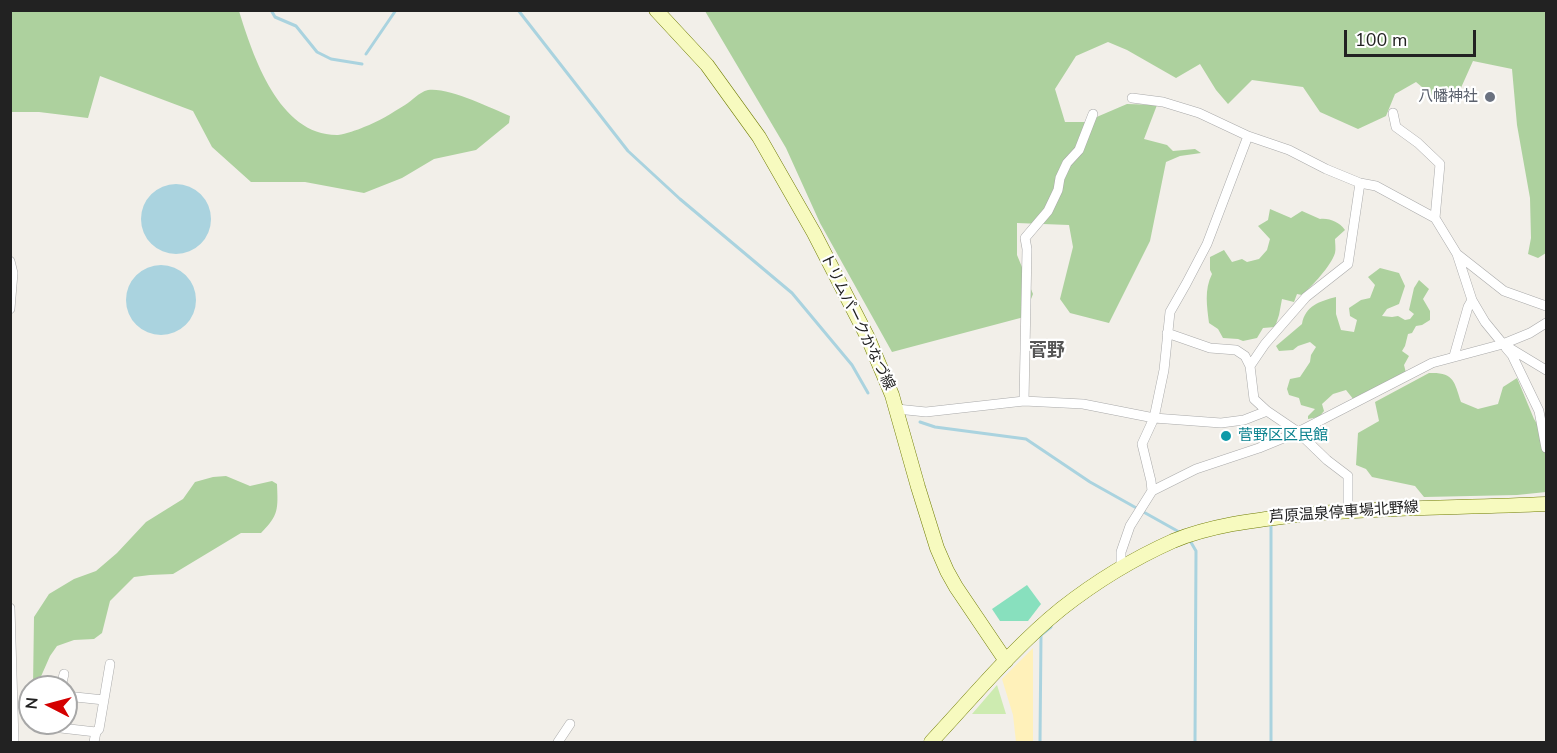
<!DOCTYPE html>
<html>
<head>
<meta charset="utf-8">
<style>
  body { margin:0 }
  #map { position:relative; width:1557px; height:753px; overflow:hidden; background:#f2efe9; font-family:"Nunito Sans",sans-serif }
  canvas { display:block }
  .frame { position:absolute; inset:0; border:12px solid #222; pointer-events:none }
  .north { position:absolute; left:18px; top:675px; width:60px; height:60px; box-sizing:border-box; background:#fff; border:2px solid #a7a7a7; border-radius:50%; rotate:276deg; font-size:16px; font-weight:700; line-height:24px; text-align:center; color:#222 }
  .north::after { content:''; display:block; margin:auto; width:21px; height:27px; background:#d40000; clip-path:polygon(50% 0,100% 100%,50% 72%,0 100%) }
  .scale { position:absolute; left:1344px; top:30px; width:132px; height:27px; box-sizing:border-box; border:3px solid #222; border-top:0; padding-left:8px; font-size:18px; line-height:21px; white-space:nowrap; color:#222; -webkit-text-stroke:4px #fff; paint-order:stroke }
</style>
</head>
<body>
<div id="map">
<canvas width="1557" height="753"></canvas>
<div class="frame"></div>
<div class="north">N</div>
<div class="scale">100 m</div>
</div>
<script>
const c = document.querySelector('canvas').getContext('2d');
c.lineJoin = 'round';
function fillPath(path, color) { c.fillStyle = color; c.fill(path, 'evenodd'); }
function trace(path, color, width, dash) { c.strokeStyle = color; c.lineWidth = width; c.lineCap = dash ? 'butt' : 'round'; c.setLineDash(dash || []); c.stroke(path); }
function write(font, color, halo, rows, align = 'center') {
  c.font = font + ' "Nunito Sans","Noto Sans JP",sans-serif'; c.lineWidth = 4.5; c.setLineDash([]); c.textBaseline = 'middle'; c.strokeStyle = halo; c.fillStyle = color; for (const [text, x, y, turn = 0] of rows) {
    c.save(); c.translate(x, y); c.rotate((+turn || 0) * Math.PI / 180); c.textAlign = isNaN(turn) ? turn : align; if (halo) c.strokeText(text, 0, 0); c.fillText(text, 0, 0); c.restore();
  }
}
const grass = new Path2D(`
  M 997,685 L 1006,714 L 972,714 Z`);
const forest = new Path2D(`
  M 10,11 L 239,11 C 253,56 279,136 338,135 C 346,134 357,130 364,127 C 378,122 392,113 405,105 C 412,101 419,92 428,90 C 448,87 491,108 510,116 L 509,123 L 476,150 L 434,159 L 402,178 L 364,193 L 305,182 L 251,182 L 212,147 L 193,111 L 100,76 L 88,118 L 39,112 L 11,112 Z
  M 705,11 L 1546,11 L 1546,253 L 1538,258 L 1528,254 L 1531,238 L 1530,198 L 1517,125 L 1512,69 L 1473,61 L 1460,90 L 1435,98 L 1416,82 L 1395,94 L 1386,116 L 1358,129 L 1320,112 L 1303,87 L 1252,80 L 1228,104 L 1216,90 L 1200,64 L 1176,78 L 1127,50 L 1108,42 L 1076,56 L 1055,89 L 1065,122 L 1085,122 L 1127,104 L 1157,105 L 1144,139 L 1167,145 L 1173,151 L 1195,149 L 1201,153 L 1180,156 L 1166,162 L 1150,241 L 1109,323 L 1070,313 L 1060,299 L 1073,247 L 1069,225 L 1017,223 L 1017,255 L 1033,294 L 1024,317 L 892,352 L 820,223 L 786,148 Z
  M 1270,209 L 1291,218 L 1302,211 L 1320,219 C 1330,218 1339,222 1345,230 L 1335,239 C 1335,243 1336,249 1335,253 C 1331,266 1312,286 1302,295 L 1297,294 L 1294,302 L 1282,299 L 1279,315 L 1275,327 L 1263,328 L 1257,338 L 1243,341 L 1238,339 L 1223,338 L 1218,329 L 1209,323 C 1207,306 1204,290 1212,274 L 1210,270 L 1210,257 L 1224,250 L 1232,262 L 1242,259 L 1247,262 L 1259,259 L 1267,250 L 1270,239 L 1258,226 L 1268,220 Z
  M 1380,268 L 1399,273 L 1405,286 L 1399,304 L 1387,309 L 1382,316 L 1392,317 L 1398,316 L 1405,320 L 1410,319 L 1414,314 L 1409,310 L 1414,288 L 1419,280 L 1429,289 L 1423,299 L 1430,311 L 1430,320 L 1422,325 L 1416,326 L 1412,333 L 1408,334 L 1405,346 L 1402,351 L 1409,356 L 1404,365 L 1406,373 L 1354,400 L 1346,390 L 1333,394 L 1322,404 L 1324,411 L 1319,417 L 1308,419 L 1308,416 L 1315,409 L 1301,405 L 1299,398 L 1289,395 L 1287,389 L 1290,379 L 1300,377 L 1310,362 L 1311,355 L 1316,347 L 1310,342 L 1298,346 L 1293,350 L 1279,351 L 1276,346 L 1302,324 C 1305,306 1320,301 1336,297 L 1336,314 L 1341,330 L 1354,332 L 1357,320 L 1350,316 L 1349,308 L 1361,300 L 1370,298 L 1375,285 L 1368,277 Z
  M 1429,373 C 1454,372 1454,381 1461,402 L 1478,409 L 1498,404 L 1503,387 L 1517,378 L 1534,419 L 1543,433 L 1546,433 L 1546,492 L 1517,495 L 1424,497 L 1415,486 L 1372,477 L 1366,469 L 1356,465 L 1358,433 L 1379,421 L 1375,402 Z
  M 226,476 L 250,486 L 272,481 L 277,484 C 278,509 279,515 261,533 L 241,533 L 173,574 L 150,575 L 134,577 L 110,601 L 102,633 L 94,639 L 74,640 L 57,646 L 50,656 L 39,681 L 39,687 L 33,687 L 34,617 L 49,594 L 74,579 L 96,571 L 117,553 L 146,522 L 183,499 L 195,482 L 213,477 Z`);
const sand = new Path2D(`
  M 1033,648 L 1033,742 L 1016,742 L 1013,715 L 1002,679 Z`);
const pitch = new Path2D(`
  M 1027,585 L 1041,604 L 1028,621 L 1000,621 L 992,609 Z`);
const water = new Path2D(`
  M141 219a35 35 0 1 1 70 0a35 35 0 1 1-70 0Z
  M126 300a35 35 0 1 1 70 0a35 35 0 1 1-70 0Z`);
const stream = new Path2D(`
  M 271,10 L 275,17 L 296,26 L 317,52 L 331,59 L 362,64
  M 518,10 L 628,151 L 680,199 L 792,293 L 852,365 L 868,393
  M 366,54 L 396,10
  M 920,422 L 935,427 L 1026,439 L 1090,482 L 1181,533
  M 1189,539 L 1196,551 L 1195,742
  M 1040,742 L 1041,635 L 1051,627
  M 1271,742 L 1271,526`);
const minor = new Path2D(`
  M 1132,98 L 1163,102 L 1199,113 L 1248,136 L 1289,150 L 1326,169 L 1360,183 L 1376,186 L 1435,218 L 1457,254 L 1504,291 L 1546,306
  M 1393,113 L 1396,127 L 1418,143 L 1440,164 L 1435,218
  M 1457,254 L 1472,300 L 1485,322 L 1503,344 L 1546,370
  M 10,261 L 13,273 L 10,309
  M 1167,333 L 1210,348 L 1236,350 L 1245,356 L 1250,366 L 1254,399 L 1267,411 L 1298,432 L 1327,460 L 1348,476 L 1348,510
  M 1506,348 L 1512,355 L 1539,411 L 1546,448
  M 1454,356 L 1468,307 L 1472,300
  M 1250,366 L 1265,344 L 1306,297 L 1348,264 L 1360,183
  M 1024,401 L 1027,249 L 1025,238 L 1048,211 L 1058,190 L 1060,178 L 1067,163 L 1079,150 L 1093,114
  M 897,409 L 926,412 L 1024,401 L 1083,404 L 1154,418 L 1221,423 L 1244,420 L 1267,411
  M 1152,491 L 1151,481 L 1142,444 L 1154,418 L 1164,370 L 1170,312 L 1186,284 L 1207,244 L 1248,136
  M 1121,569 L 1121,552 L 1130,526 L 1152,491 L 1196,469 L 1259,448 L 1298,432 L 1432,363 L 1503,344 L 1530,333 L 1546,323
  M 10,608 L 14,742
  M 61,687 L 64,674
  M 66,696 L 104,700
  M 53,723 L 52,727 L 96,732 L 94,742
  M 35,724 L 52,727
  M 96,732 L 99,729 L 110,664
  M 558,742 L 570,724`);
const secondary = new Path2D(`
  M 656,10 L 707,65 L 759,137 L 814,233 L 868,338 L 892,395 L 918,487 L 937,548 L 947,571 L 956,587 L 1006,661
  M 931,742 C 973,697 1013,648 1061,609 C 1094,583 1135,558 1173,541 C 1212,525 1256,520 1297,515 C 1380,507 1463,508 1546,504`);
const markers = [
  [1490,97,6,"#6b7280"],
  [1226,436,6,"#0f9aa8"]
];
const worshipNames = [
  ["八幡神社",1478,97]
];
const streetNames = [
  ["トリムパークかなづ線",857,322,64],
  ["芦原温泉停車場北野線",1344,513,-4]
];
const cultureNames = [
  ["菅野区区民館",1238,436]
];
const quarterNames = [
  ["菅野",1047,352]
];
fillPath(grass, '#cdebb0');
fillPath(forest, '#add19e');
fillPath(sand, '#fff1ba');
fillPath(pitch, '#88e0be');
fillPath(water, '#aad3df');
trace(stream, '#aad3df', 3);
trace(minor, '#a9a9a9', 10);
trace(secondary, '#707d05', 15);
trace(minor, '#fff', 9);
trace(secondary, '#f7fabf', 14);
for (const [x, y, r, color] of markers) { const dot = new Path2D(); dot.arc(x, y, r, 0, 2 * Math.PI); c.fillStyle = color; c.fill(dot); trace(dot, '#fff', 2); }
write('15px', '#5b616d', '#fff', worshipNames, 'right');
write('15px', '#222', '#fff', streetNames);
write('15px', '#0d838f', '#fff', cultureNames, 'left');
write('bold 18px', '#555', '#fff', quarterNames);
</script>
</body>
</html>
